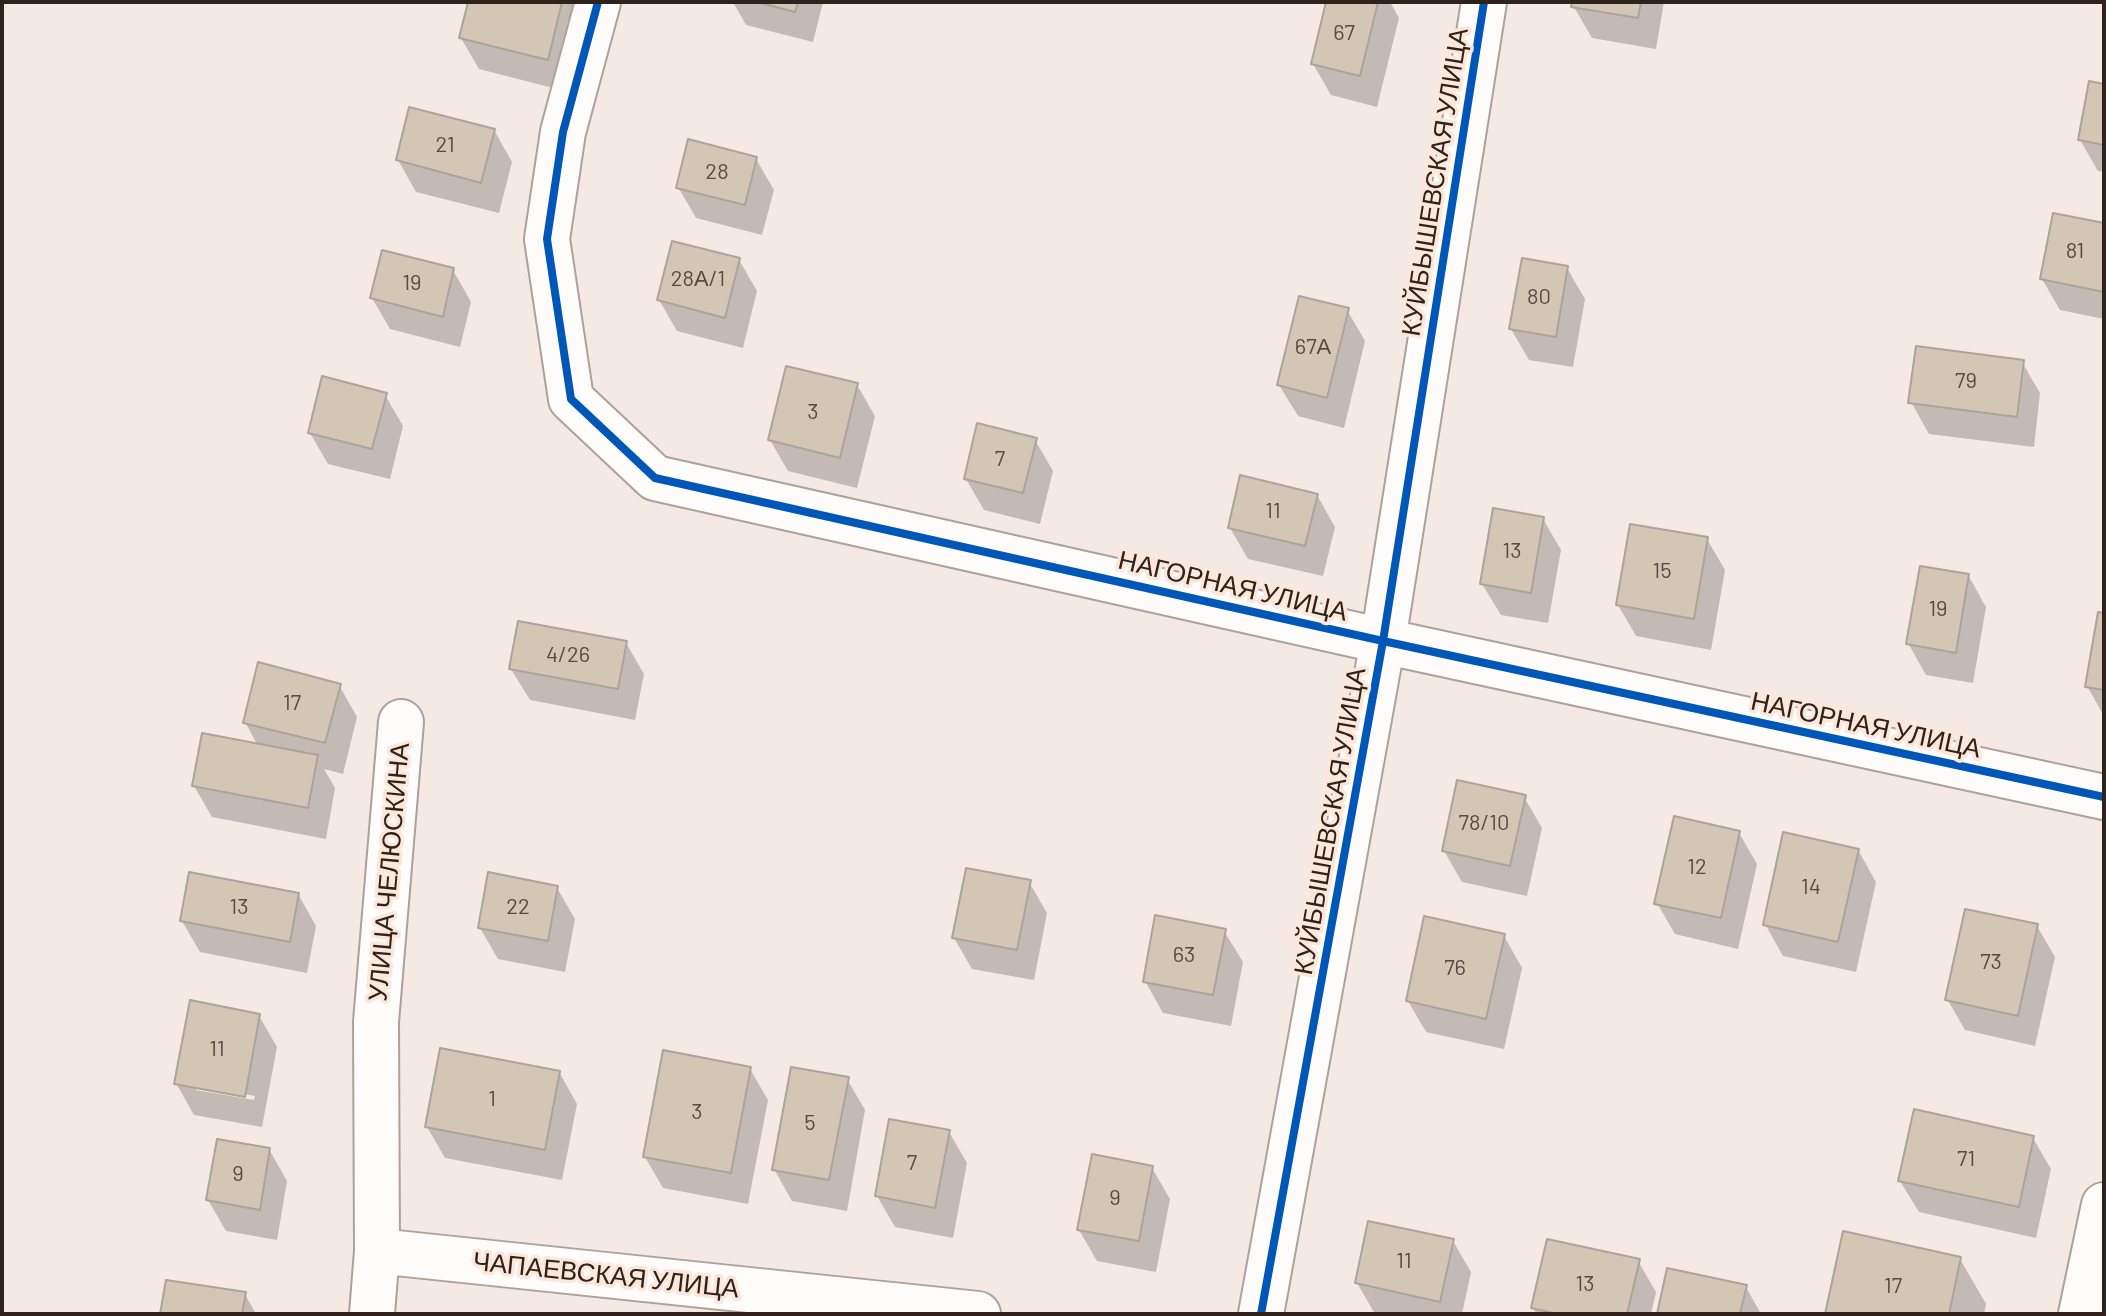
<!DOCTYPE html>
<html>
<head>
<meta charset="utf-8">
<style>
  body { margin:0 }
  #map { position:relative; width:2106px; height:1316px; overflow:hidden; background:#f4e9e3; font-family:Barlow,sans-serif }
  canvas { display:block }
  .frame { position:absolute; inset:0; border:4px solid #2f221a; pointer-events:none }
</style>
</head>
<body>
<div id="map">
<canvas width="2106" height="1316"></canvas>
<div class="frame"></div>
</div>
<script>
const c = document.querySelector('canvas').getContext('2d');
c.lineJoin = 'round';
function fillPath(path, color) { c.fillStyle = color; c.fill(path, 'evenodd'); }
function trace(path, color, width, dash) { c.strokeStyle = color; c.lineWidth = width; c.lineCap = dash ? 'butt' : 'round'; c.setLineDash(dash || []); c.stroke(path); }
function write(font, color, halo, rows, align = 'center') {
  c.font = font + ' Barlow,sans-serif'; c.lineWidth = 7; c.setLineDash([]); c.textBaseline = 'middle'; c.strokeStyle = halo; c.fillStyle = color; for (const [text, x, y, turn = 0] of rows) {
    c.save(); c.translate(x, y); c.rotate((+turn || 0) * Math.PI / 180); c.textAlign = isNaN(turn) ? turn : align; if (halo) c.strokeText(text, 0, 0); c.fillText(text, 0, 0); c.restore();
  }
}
const shadow = new Path2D(`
  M 470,2 L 574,2 L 583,19 L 565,91 L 479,69 L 461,38 Z
  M 733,2 L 823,2 L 813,42 L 746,25 Z
  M 1328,2 L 1390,2 L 1399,18 L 1377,107 L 1331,95 L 1313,64 Z
  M 1574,2 L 1664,2 L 1656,49 L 1592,38 L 1574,7 Z
  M 2104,86 L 2104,172 L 2098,171 L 2080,140 Z
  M 494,130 L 512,162 L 499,213 L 416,192 L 398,160 Z
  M 756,159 L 774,190 L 762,235 L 696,218 L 678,187 Z
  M 2104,225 L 2104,319 L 2060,310 L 2042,279 Z
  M 739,260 L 757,291 L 743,348 L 677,331 L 659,300 Z
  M 1567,268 L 1585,299 L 1573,367 L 1529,360 L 1511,329 Z
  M 453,270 L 471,302 L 460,347 L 390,329 L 372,298 Z
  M 1347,310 L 1365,341 L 1344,428 L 1298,416 L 1279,385 Z
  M 2022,362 L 2040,393 L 2034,447 L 1929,434 L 1911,402 Z
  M 857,385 L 875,416 L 857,488 L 788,471 L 770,440 Z
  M 385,395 L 403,426 L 390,479 L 328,464 L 310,433 Z
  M 1035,440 L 1053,471 L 1040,524 L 984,510 L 966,479 Z
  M 1317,495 L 1335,527 L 1323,576 L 1248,559 L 1230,528 Z
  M 1543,519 L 1561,550 L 1548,623 L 1501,615 L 1482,584 Z
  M 1707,539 L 1725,570 L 1711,650 L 1636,636 L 1618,605 Z
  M 1968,575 L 1986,607 L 1973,683 L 1926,675 L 1908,643 Z
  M 2104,615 L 2104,716 L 2087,686 Z
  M 626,643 L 644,674 L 635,720 L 530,700 L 511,669 Z
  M 339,685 L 357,717 L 343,774 L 324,769 L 335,788 L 326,839 L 212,817 L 194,786 L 258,746 L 245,722 Z
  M 1524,797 L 1542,828 L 1527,896 L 1462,882 L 1444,851 Z
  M 1739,833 L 1757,864 L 1738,949 L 1675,934 L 1657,903 Z
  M 1858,850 L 1876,882 L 1856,972 L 1783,956 L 1765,924 Z
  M 1029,882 L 1047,913 L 1034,980 L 972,969 L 954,938 Z
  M 557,888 L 575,919 L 565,972 L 498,959 L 480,928 Z
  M 298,894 L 316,926 L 307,973 L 200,952 L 182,921 Z
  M 2037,926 L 2055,957 L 2035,1046 L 1965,1030 L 1947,999 Z
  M 1224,931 L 1243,962 L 1231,1026 L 1163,1013 L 1145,981 Z
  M 1504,936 L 1522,968 L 1504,1049 L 1426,1032 L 1408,1001 Z
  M 259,1016 L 277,1047 L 262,1127 L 194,1115 L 176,1083 ZM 196,1086 L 255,1096 L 254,1100 L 196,1090 Z
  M 750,1069 L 768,1100 L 748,1204 L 663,1188 L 645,1157 Z
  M 559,1072 L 577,1104 L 562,1180 L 445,1158 L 427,1127 Z
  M 847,1079 L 865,1110 L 847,1211 L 792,1201 L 774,1169 Z
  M 949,1132 L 967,1163 L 953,1238 L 895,1227 L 877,1196 Z
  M 2033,1138 L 2051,1169 L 2036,1238 L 1919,1212 L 1900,1181 Z
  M 269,1149 L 287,1181 L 277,1240 L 226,1231 L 208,1200 Z
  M 1152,1168 L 1170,1199 L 1156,1272 L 1097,1261 L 1079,1230 Z
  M 1453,1241 L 1471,1272 L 1462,1314 L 1375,1314 L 1357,1283 Z
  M 1960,1259 L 1986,1304 L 1984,1314 L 1827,1314 Z
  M 1638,1261 L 1656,1292 L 1651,1314 L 1537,1314 L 1533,1308 Z
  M 1746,1287 L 1761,1314 L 1659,1314 Z
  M 245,1294 L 256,1314 L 162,1314 Z`);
const building = new Path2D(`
  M 468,2 L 562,2 L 548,60 L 459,38 Z
  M 757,2 L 798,2 L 795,12 Z
  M 1326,2 L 1378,2 L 1360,76 L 1311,64 Z
  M 1572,2 L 1641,2 L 1638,18 L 1571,7 Z
  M 2089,81 L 2104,84 L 2104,145 L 2078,140 Z
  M 409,107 L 495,129 L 481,183 L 396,160 Z
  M 688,139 L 757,157 L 745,205 L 676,188 Z
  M 2053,213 L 2104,223 L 2104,292 L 2040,279 Z
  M 672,241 L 740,258 L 725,318 L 657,300 Z
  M 382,250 L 454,268 L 443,317 L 370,298 Z
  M 1522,258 L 1568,266 L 1556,337 L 1509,329 Z
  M 1299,296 L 1349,308 L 1327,398 L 1277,385 Z
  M 1916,346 L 2024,360 L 2017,417 L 1908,403 Z
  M 786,366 L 858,383 L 840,458 L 768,440 Z
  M 322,376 L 387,393 L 372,449 L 308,433 Z
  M 977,423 L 1037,438 L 1023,493 L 964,479 Z
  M 1240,475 L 1318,494 L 1305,546 L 1228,528 Z
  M 1493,508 L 1544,517 L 1531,593 L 1480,584 Z
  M 1630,524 L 1708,537 L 1694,619 L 1616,605 Z
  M 1920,566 L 1969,574 L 1956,653 L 1906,644 Z
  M 2098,612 L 2104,613 L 2104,690 L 2085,687 Z
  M 518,621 L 627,641 L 618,689 L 509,669 Z
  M 258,662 L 341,684 L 325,743 L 243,723 Z
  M 202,733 L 318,755 L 308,808 L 192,786 Z
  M 1457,780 L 1526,795 L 1510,866 L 1442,851 Z
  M 1674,816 L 1740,831 L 1721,918 L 1654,904 Z
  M 1783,832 L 1859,849 L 1838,942 L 1763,925 Z
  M 966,868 L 1031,880 L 1017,950 L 952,938 Z
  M 189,872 L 299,893 L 290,942 L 180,921 Z
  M 488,872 L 558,886 L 548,941 L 478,928 Z
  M 1965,909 L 2038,924 L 2018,1016 L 1945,1000 Z
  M 1155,915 L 1226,929 L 1213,995 L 1143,982 Z
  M 1424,916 L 1505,934 L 1486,1019 L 1406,1001 Z
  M 190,1000 L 260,1014 L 245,1097 L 174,1084 Z
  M 440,1048 L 560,1071 L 545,1150 L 425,1127 Z
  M 663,1050 L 751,1067 L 731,1173 L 643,1157 Z
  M 791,1067 L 849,1077 L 829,1180 L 772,1170 Z
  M 1914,1109 L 2034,1136 L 2019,1207 L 1898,1181 Z
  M 889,1119 L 950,1130 L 935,1208 L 875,1196 Z
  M 217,1139 L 270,1148 L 260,1210 L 206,1200 Z
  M 1092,1154 L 1153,1166 L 1139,1241 L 1077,1230 Z
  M 1368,1221 L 1454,1239 L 1440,1302 L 1355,1283 Z
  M 1843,1231 L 1961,1257 L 1949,1314 L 1825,1314 Z
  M 1547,1239 L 1640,1259 L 1627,1314 L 1558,1314 L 1531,1308 Z
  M 1667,1268 L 1747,1285 L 1740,1314 L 1657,1314 Z
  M 166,1280 L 246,1292 L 242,1314 L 160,1314 Z`);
const street = new Path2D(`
  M 598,2 L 563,132 L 547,239 L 571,399 L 655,478 L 1383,641 L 2104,797
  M 377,1251 L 978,1314
  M 372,1314 L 377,1251 L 376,1022 L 401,722
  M 1261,1314 L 1383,641 L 1484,2
  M 2081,1314 L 2104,1205`);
const cycleway = new Path2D(`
  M 598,2 L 563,132 L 547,239 L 571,399 L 655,478 L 1383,641 L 2104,797
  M 1261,1314 L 1383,641 L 1484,2`);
const numberNames = [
  ["67",1344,33],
  ["21",445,145],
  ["28",717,172],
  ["81",2075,251],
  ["28А/1",698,279],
  ["19",412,283],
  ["80",1539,297],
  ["67А",1313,347],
  ["79",1966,381],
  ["3",813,412],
  ["7",1000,459],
  ["11",1273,511],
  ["13",1512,551],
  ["15",1662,571],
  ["19",1938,609],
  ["4/26",568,655],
  ["17",292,703],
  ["78/10",1484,823],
  ["12",1697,867],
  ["14",1811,887],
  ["13",239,907],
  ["22",518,907],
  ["63",1184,955],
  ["73",1991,962],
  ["76",1455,968],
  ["11",217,1049],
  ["1",492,1099],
  ["3",697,1112],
  ["5",810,1123],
  ["71",1966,1159],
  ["7",912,1163],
  ["9",238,1174],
  ["9",1115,1198],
  ["11",1404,1261],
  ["13",1585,1284],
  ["17",1893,1286]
];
const streetNames = [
  ["КУЙБЫШЕВСКАЯ УЛИЦА",1435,182,-81],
  ["НАГОРНАЯ УЛИЦА",1233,586,13],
  ["НАГОРНАЯ УЛИЦА",1866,725,12],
  ["КУЙБЫШЕВСКАЯ УЛИЦА",1330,821,-80],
  ["УЛИЦА ЧЕЛЮСКИНА",389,872,-85],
  ["ЧАПАЕВСКАЯ УЛИЦА",606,1275,6]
];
fillPath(shadow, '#0003');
fillPath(building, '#d4c6b5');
trace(building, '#aca39b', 2);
trace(street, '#aca29c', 48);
trace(street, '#fdfcfb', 44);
trace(cycleway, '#0057b8', 8);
write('22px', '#584b41', null, numberNames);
write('26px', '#2f221a', '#fce8db', streetNames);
</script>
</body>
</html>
